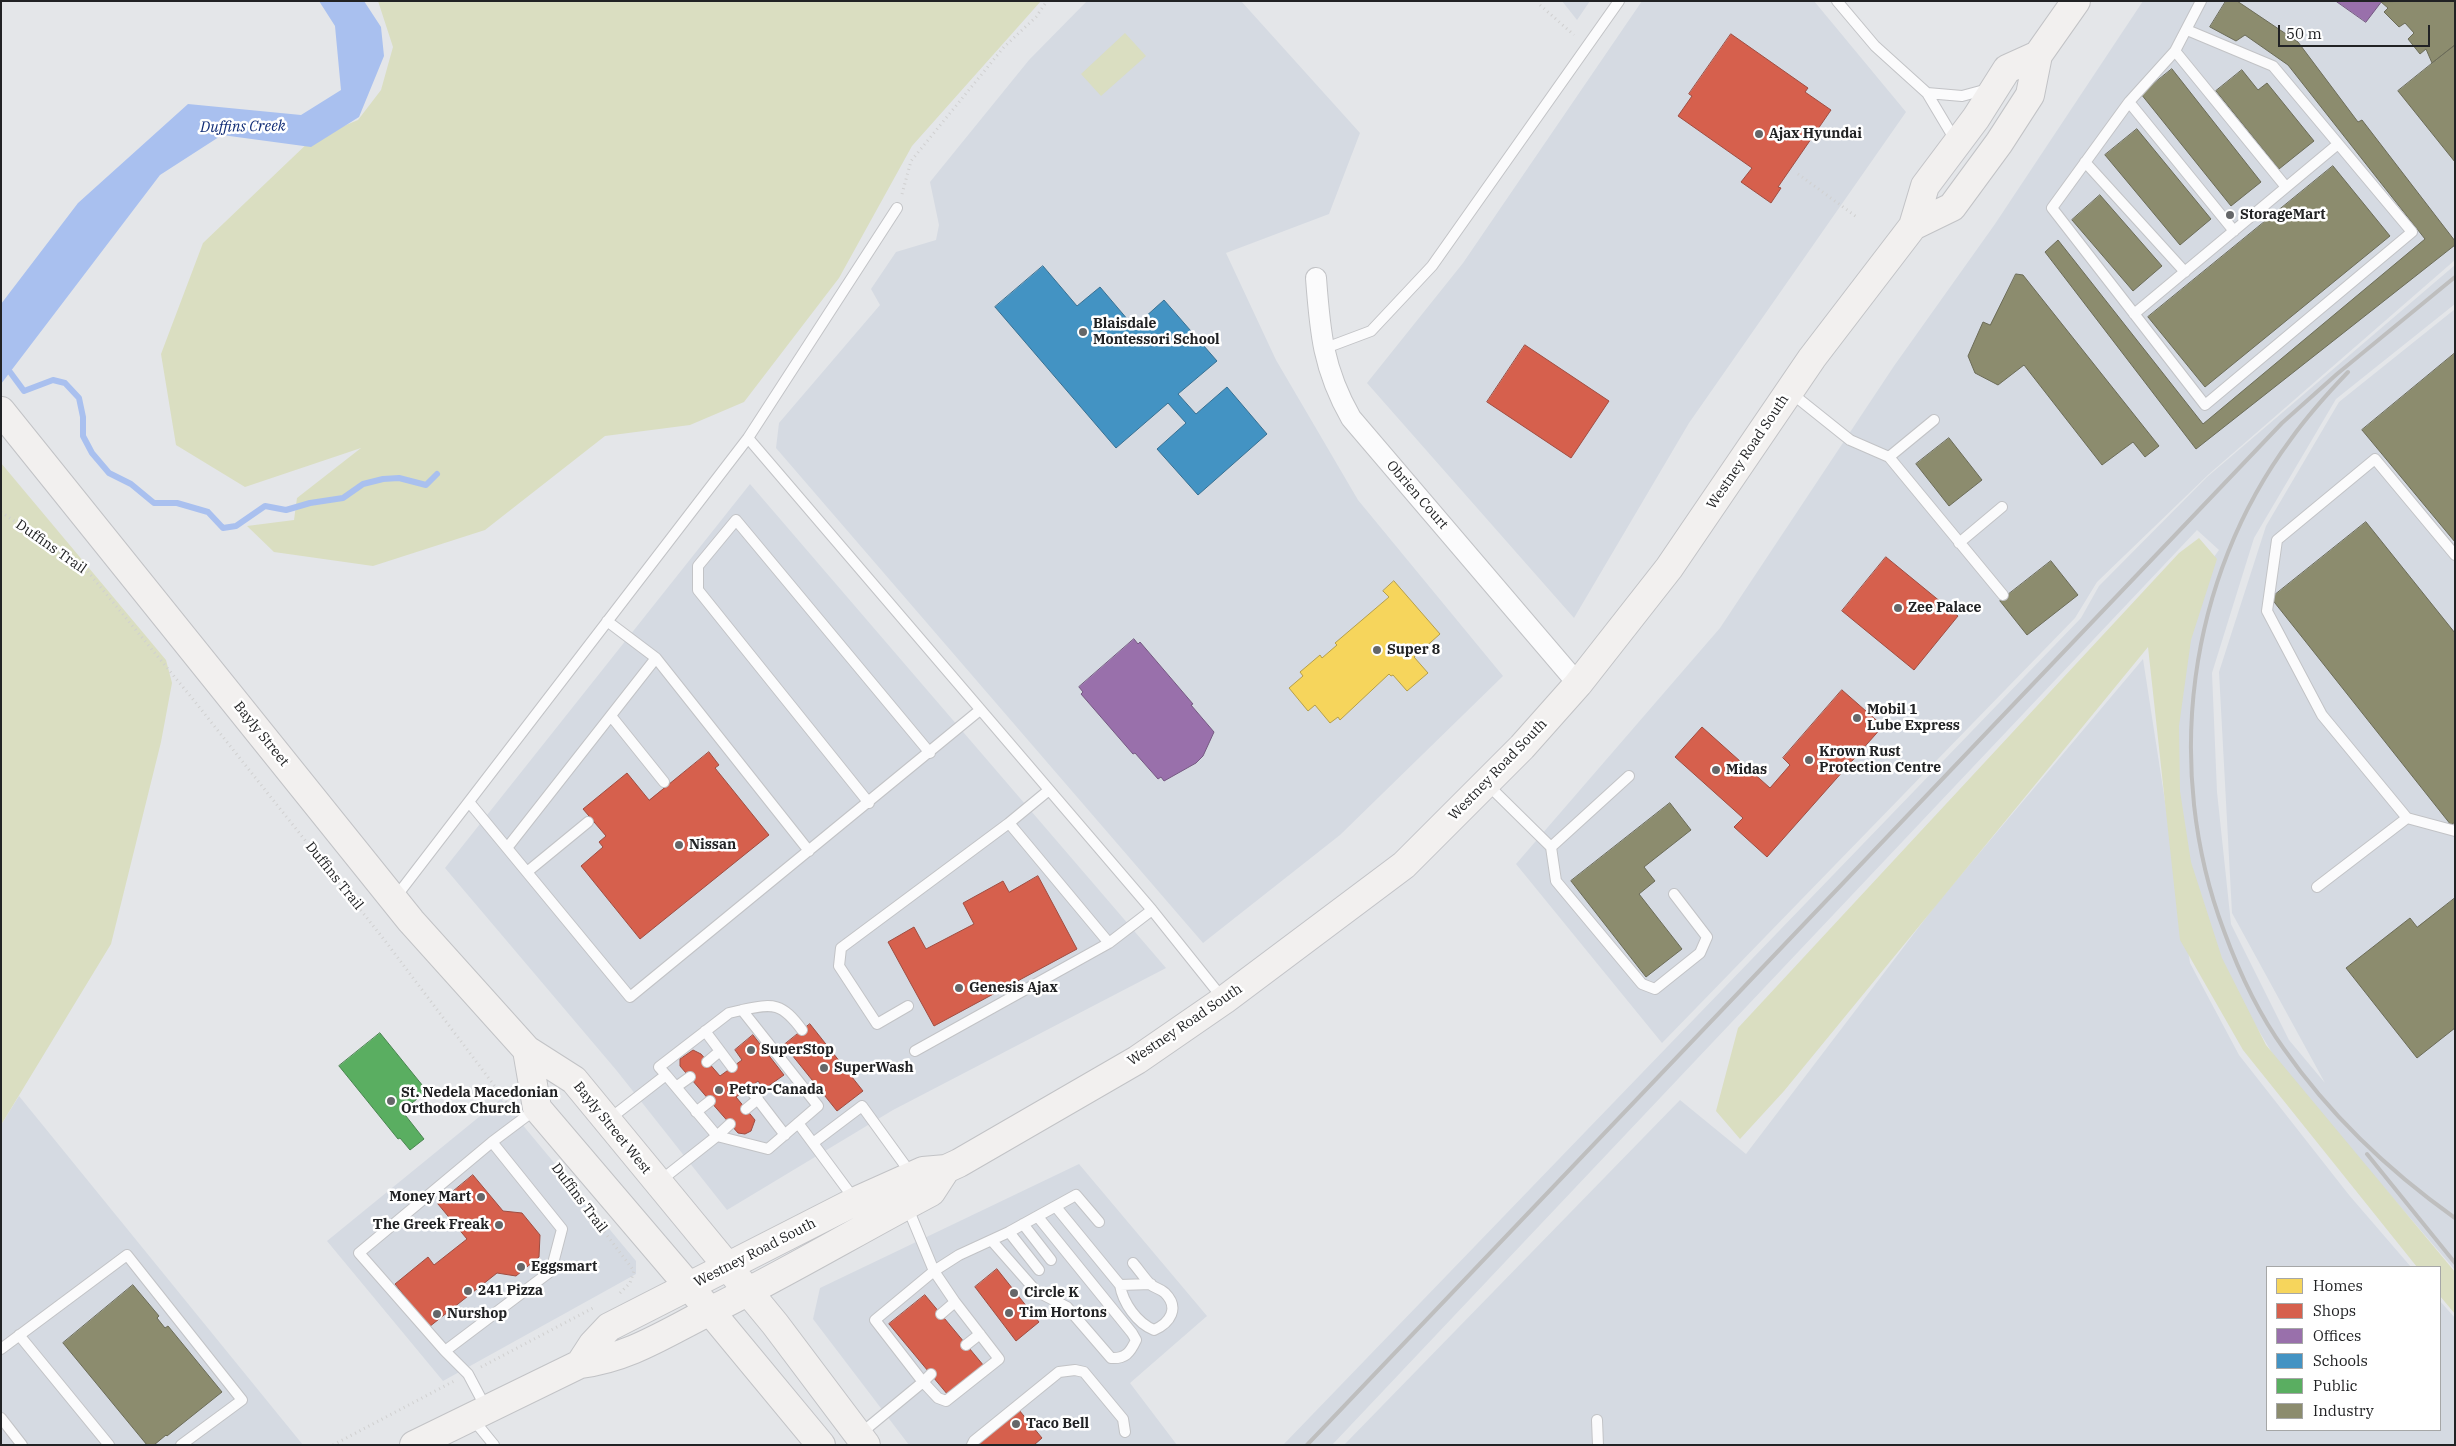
<!DOCTYPE html>
<html>
<head>
<meta charset="utf-8">
<style>
  body { margin:0 }
  #map { position:relative; width:2456px; height:1446px; overflow:hidden; background:#e4e6e9; font-family:"IBM Plex Serif",serif }
  canvas { display:block }
  .frame { position:absolute; inset:0; border:2px solid #212224; pointer-events:none }
  .legend { position:absolute; left:2266px; top:1266px; width:175px; height:165px; box-sizing:border-box; background:#fff; border:1px solid #a6a7a7; margin:0; padding:6px 9px; list-style:none; font-size:15px; color:#212224 }
  .legend li { display:flex; align-items:center; gap:10px; height:25px }
  .legend b { width:25px; border:1px solid #a6a7a7 }
  .scale { position:absolute; left:2278px; top:25px; width:152px; height:22px; box-sizing:border-box; border:2px solid #212224; border-top:0; padding-left:6px; font-size:15px; line-height:18px; white-space:nowrap; color:#212224; -webkit-text-stroke:4px #fff; paint-order:stroke }
</style>
</head>
<body>
<div id="map">
<canvas width="2456" height="1446"></canvas>
<div class="frame"></div>
<ul class="legend">
<li><b style="height:14px;background:#f6d55c"></b>Homes</li>
<li><b style="height:14px;background:#d6604d"></b>Shops</li>
<li><b style="height:14px;background:#9970ab"></b>Offices</li>
<li><b style="height:14px;background:#4393c3"></b>Schools</li>
<li><b style="height:14px;background:#5aae61"></b>Public</li>
<li><b style="height:14px;background:#8c8c6e"></b>Industry</li>
</ul>
<div class="scale">50 m</div>
</div>
<script>
const c = document.querySelector('canvas').getContext('2d');
c.lineJoin = 'round';
function fillPath(path, color) { c.fillStyle = color; c.fill(path, 'evenodd'); }
function trace(path, color, width, dash) { c.strokeStyle = color; c.lineWidth = width; c.lineCap = dash ? 'butt' : 'round'; c.setLineDash(dash || []); c.stroke(path); }
function write(font, color, halo, rows, align = 'center') {
  c.font = font + ' "IBM Plex Serif",serif'; c.lineWidth = 5; c.setLineDash([]); c.textBaseline = 'middle'; c.strokeStyle = halo; c.fillStyle = color; for (const [text, x, y, turn = 0] of rows) {
    c.save(); c.translate(x, y); c.rotate((+turn || 0) * Math.PI / 180); c.textAlign = isNaN(turn) ? turn : align; if (halo) c.strokeText(text, 0, 0); c.fillText(text, 0, 0); c.restore();
  }
}
const built = new Path2D(`
  M 1087,1 L 1241,1 L 1360,133 L 1329,214 L 1226,253 L 1276,360 L 1358,500 L 1503,676 L 1340,835 L 1203,943 L 776,448 L 779,423 L 880,305 L 871,289 L 896,252 L 936,240 L 939,225 L 930,182 L 1029,60 Z
  M 1562,1 L 1590,1 L 1577,20 Z
  M 1642,1 L 1814,1 L 1906,112 L 1689,423 L 1574,618 L 1367,383 L 1463,263 Z
  M 2143,1 L 2455,1 L 2455,260 L 2209,474 L 2097,582 L 2075,618 L 1662,1043 L 1516,864 L 1720,628 L 1894,366 L 1995,224 Z
  M 2455,265 L 2455,304 L 2336,399 L 2254,538 L 2212,673 L 2217,792 L 2231,924 L 2289,1040 L 2325,1083 L 2232,913 L 2219,672 L 2266,526 L 2339,402 L 2455,309 L 2455,1270 L 2283,1071 L 2227,978 L 2190,872 L 2174,793 L 2175,708 L 2205,569 L 2219,550 L 2197,530 L 1332,1445 L 1283,1445 L 2081,618 L 2099,586 L 2207,477 Z
  M 750,484 L 1166,968 L 893,1110 L 727,1210 L 617,1071 L 445,868 Z
  M 2143,659 L 2190,963 L 2239,1055 L 2349,1195 L 2411,1267 L 2267,1267 L 2267,1430 L 2440,1430 L 2440,1301 L 2455,1318 L 2455,1445 L 1344,1445 L 1680,1100 L 1746,1154 L 1938,902 Z
  M 19,1096 L 303,1445 L 1,1445 L 1,1125 Z
  M 501,1099 L 636,1261 L 636,1274 L 443,1381 L 327,1241 Z
  M 1079,1164 L 1207,1316 L 1130,1383 L 1177,1445 L 909,1445 L 813,1319 L 820,1288 Z`);
const green = new Path2D(`
  M 378,1 L 1041,1 L 912,146 L 839,278 L 744,402 L 690,425 L 605,436 L 485,530 L 373,566 L 274,552 L 247,526 L 294,520 L 297,498 L 361,448 L 245,487 L 176,445 L 161,354 L 203,243 L 312,139 L 358,120 L 381,90 L 393,47 Z
  M 1125,33 L 1146,56 L 1101,96 L 1081,74 Z
  M 1,463 L 166,660 L 172,683 L 161,742 L 111,944 L 1,1125 Z
  M 2199,538 L 2217,559 L 2191,640 L 2179,726 L 2180,791 L 2191,862 L 2222,958 L 2266,1045 L 2455,1272 L 2455,1314 L 2440,1296 L 2440,1267 L 2417,1267 L 2243,1050 L 2180,940 L 2148,647 L 1784,1091 L 1740,1139 L 1716,1111 L 1738,1028 L 2179,553 Z`);
const water = new Path2D(`
  M 319,1 L 364,1 L 381,27 L 384,56 L 359,117 L 311,147 L 222,135 L 160,175 L 1,384 L 1,304 L 78,203 L 188,104 L 301,115 L 341,90 L 335,26 Z`);
const homes = new Path2D(`
  M 1394,581 L 1440,634 L 1414,657 L 1428,673 L 1407,691 L 1393,675 L 1391,676 L 1389,674 L 1340,720 L 1338,717 L 1330,723 L 1315,705 L 1308,711 L 1289,688 L 1303,676 L 1300,672 L 1320,655 L 1322,658 L 1337,645 L 1335,643 L 1389,597 L 1383,591 Z`);
const shops = new Path2D(`
  M 1731,34 L 1808,88 L 1805,92 L 1831,110 L 1778,187 L 1781,188 L 1771,203 L 1741,182 L 1752,168 L 1678,116 L 1692,96 L 1689,94 Z
  M 1525,345 L 1609,401 L 1571,458 L 1487,402 Z
  M 1886,557 L 1958,616 L 1914,670 L 1842,611 Z
  M 1842,690 L 1883,726 L 1767,857 L 1734,827 L 1743,818 L 1675,757 L 1702,727 L 1770,788 L 1790,765 L 1783,758 Z
  M 709,752 L 719,765 L 715,768 L 769,835 L 640,939 L 581,866 L 603,847 L 599,842 L 606,836 L 583,809 L 627,773 L 649,800 Z
  M 1038,876 L 1077,949 L 934,1026 L 888,942 L 914,927 L 926,949 L 974,924 L 963,903 L 1003,881 L 1009,892 Z
  M 810,1024 L 863,1091 L 837,1111 L 784,1045 Z
  M 753,1035 L 784,1075 L 764,1089 L 758,1081 L 736,1097 L 755,1120 L 751,1131 L 745,1134 L 738,1133 L 710,1101 L 680,1066 L 680,1059 L 693,1050 L 701,1054 L 720,1076 L 742,1060 L 735,1050 Z
  M 473,1175 L 503,1211 L 522,1213 L 540,1235 L 539,1257 L 516,1276 L 497,1273 L 429,1327 L 395,1284 L 428,1257 L 434,1265 L 467,1239 L 438,1204 Z
  M 997,1269 L 1039,1322 L 1016,1341 L 975,1287 Z
  M 925,1295 L 984,1366 L 948,1395 L 889,1324 Z
  M 1019,1410 L 1042,1438 L 1034,1445 L 980,1445 L 979,1443 Z`);
const offices = new Path2D(`
  M 2336,1 L 2382,1 L 2366,22 Z
  M 1134,639 L 1138,644 L 1140,642 L 1193,704 L 1191,705 L 1214,732 L 1203,756 L 1196,763 L 1164,781 L 1161,777 L 1158,779 L 1135,753 L 1133,754 L 1081,694 L 1083,692 L 1079,687 Z`);
const schools = new Path2D(`
  M 1043,266 L 1077,306 L 1100,287 L 1134,327 L 1164,300 L 1217,361 L 1178,394 L 1196,414 L 1227,387 L 1267,434 L 1198,495 L 1157,449 L 1186,423 L 1168,403 L 1116,448 L 995,307 Z`);
const public = new Path2D(`
  M 380,1033 L 427,1091 L 402,1111 L 424,1139 L 410,1150 L 400,1138 L 398,1139 L 339,1066 Z`);
const industry = new Path2D(`
  M 2226,1 L 2237,1 L 2298,42 L 2358,122 L 2362,120 L 2455,241 L 2455,245 L 2196,449 L 2045,252 L 2058,240 L 2203,424 L 2425,239 L 2288,65 L 2245,35 L 2236,41 L 2210,27 Z
  M 2455,1 L 2455,45 L 2432,63 L 2426,49 L 2420,54 L 2408,39 L 2414,33 L 2405,23 L 2399,27 L 2384,12 L 2388,8 L 2381,2 Z
  M 2455,45 L 2455,162 L 2398,91 Z
  M 2172,69 L 2261,182 L 2231,206 L 2141,94 Z
  M 2242,70 L 2258,90 L 2267,83 L 2314,141 L 2279,169 L 2216,91 Z
  M 2137,129 L 2211,219 L 2180,245 L 2105,155 Z
  M 2333,166 L 2390,236 L 2205,387 L 2148,317 Z
  M 2100,195 L 2162,266 L 2133,291 L 2072,220 Z
  M 2016,274 L 2023,275 L 2159,446 L 2145,457 L 2133,442 L 2102,465 L 2024,365 L 1998,385 L 1975,373 L 1968,356 L 1983,322 L 1990,325 Z
  M 2455,353 L 2455,542 L 2362,430 Z
  M 1949,438 L 1982,480 L 1949,506 L 1916,464 Z
  M 2366,522 L 2455,633 L 2455,822 L 2451,825 L 2271,598 Z
  M 2051,561 L 2078,595 L 2027,635 L 2000,601 Z
  M 1670,803 L 1691,830 L 1644,867 L 1655,881 L 1639,894 L 1682,949 L 1646,977 L 1571,881 Z
  M 2455,898 L 2455,1028 L 2417,1058 L 2346,968 L 2410,918 L 2417,927 Z
  M 133,1285 L 159,1316 L 157,1318 L 165,1328 L 168,1326 L 222,1392 L 167,1436 L 166,1435 L 154,1445 L 147,1445 L 63,1343 Z`);
const stream = new Path2D(`
  M 10,372 L 24,391 L 53,380 L 65,383 L 79,398 L 83,417 L 83,436 L 92,453 L 109,473 L 131,484 L 154,503 L 177,503 L 208,512 L 223,528 L 236,526 L 265,506 L 286,510 L 310,503 L 343,498 L 363,484 L 383,479 L 399,478 L 426,485 L 437,474`);
const path = new Path2D(`
  M 1540,5 L 1574,35
  M 1798,174 L 1858,218
  M 902,194 L 911,161 L 1004,47 L 1036,17 L 1047,1
  M 1,512 L 88,572 L 192,698 L 386,942 L 512,1109
  M 571,1188 L 634,1271 L 630,1283 L 620,1293
  M 481,1367 L 593,1308
  M 333,1445 L 456,1380`);
const service = new Path2D(`
  M 1837,1 L 1875,46 L 1927,93 L 1955,140
  M 2187,30 L 2273,66 L 2412,232 L 2205,405 L 2052,208 L 2129,102 L 2175,51 L 2201,1
  M 2175,51 L 2286,187
  M 1927,93 L 1962,96 L 1988,89
  M 2129,102 L 2234,231
  M 2085,162 L 2185,272
  M 2134,314 L 2338,144
  M 1323,349 L 1371,331 L 1432,266 L 1619,1
  M 1790,392 L 1850,440 L 1889,457 L 2003,595
  M 748,438 L 1152,910 L 1224,1000
  M 1889,457 L 1934,420
  M 1959,543 L 2002,507
  M 607,621 L 656,658 L 809,851
  M 611,716 L 664,782
  M 1486,783 L 1551,847 L 1629,776
  M 1049,790 L 1009,823 L 1109,943 L 1152,910
  M 469,802 L 630,997 L 980,710
  M 869,803 L 698,590 L 698,566 L 736,520 L 930,753
  M 2407,818 L 2322,715 L 2267,611 L 2277,540 L 2375,459 L 2455,555
  M 1551,847 L 1556,881 L 1642,984 L 1655,989 L 1700,953 L 1707,937 L 1674,894
  M 507,848 L 656,658
  M 527,872 L 588,822
  M 2317,887 L 2407,818 L 2455,831
  M 395,898 L 748,438 L 897,208
  M 908,1006 L 877,1024 L 839,966 L 841,948 L 1009,823
  M 742,1010 C 774,1003 782,1003 802,1030
  M 705,1031 L 732,1067
  M 915,1051 L 1109,943
  M 707,1062 L 720,1051
  M 666,1075 L 659,1067 L 729,1013 L 742,1010 L 818,1106 L 768,1149 L 717,1136
  M 676,1087 L 690,1077
  M 749,1088 L 785,1135
  M 746,1109 L 758,1099
  M 696,1112 L 710,1101
  M 608,1120 L 666,1075 L 717,1136 L 660,1181
  M 798,1123 L 855,1200
  M 717,1136 L 730,1124
  M 813,1143 L 862,1106 L 912,1175
  M 907,1206 L 934,1271 L 955,1302 L 999,1359 L 946,1401 L 938,1398 L 923,1382 L 931,1374
  M 1056,1207 L 1120,1285 C 1123,1303 1137,1323 1154,1330 C 1170,1323 1180,1308 1165,1293 C 1161,1289 1155,1288 1151,1285 C 1145,1279 1139,1270 1133,1263
  M 1023,1224 L 1051,1260
  M 1009,1232 L 1039,1270
  M 992,1241 L 1036,1291 L 1067,1307 L 1111,1358 C 1125,1359 1130,1353 1136,1340 L 1132,1333 L 1038,1217
  M 1120,1285 L 1151,1284
  M 941,1314 L 955,1302
  M 19,1335 L 109,1445
  M 966,1345 L 980,1334
  M 1,1349 L 127,1255 L 242,1400 L 181,1445
  M 445,1351 L 359,1253 L 492,1142 L 536,1109
  M 486,1408 L 468,1374 L 445,1351 L 551,1271 L 562,1229 L 492,1142
  M 1,1418 L 22,1445
  M 472,1418 L 494,1445
  M 1597,1420 L 1598,1445
  M 860,1434 L 923,1382 L 875,1320 L 934,1271 L 959,1255 L 1009,1232 L 1076,1195 L 1099,1222
  M 972,1445 L 974,1441 L 1059,1372 L 1075,1370 L 1084,1372 L 1123,1419 L 1125,1432`);
const minor = new Path2D(`
  M 1316,278 C 1320,332 1323,369 1351,418 L 1578,684`);
const secondary = new Path2D(`
  M 1913,226 L 1952,207 L 1999,143 L 2030,95 L 2038,55 L 2076,1
  M 1,411 L 411,921 L 527,1050 L 574,1080 L 775,1324 L 866,1445
  M 527,1050 L 537,1108 L 710,1311 L 821,1445
  M 580,1364 L 593,1344 L 609,1327 L 856,1201 L 923,1171 L 946,1169 L 959,1163 L 1137,1060 L 1224,1000 L 1404,865 L 1522,747 L 1578,684 L 1669,568 L 1812,358 L 1913,226 L 1925,186 L 1976,118 L 2007,69 L 2038,55
  M 414,1445 L 580,1364 C 629,1358 666,1333 710,1311 C 785,1274 857,1231 931,1192 L 946,1169`);
const rail = new Path2D(`
  M 2348,372 C 2328,393 2308,415 2291,439 C 2187,579 2163,769 2224,931 C 2239,972 2258,1013 2284,1049 C 2330,1115 2389,1171 2455,1218
  M 2367,1154 L 2455,1263
  M 1307,1445 L 2282,423 L 2337,374 L 2455,277`);
const markers = [
  [1759,134,5,"#656769"],
  [2230,215,5,"#656769"],
  [1083,332,5,"#656769"],
  [1898,608,5,"#656769"],
  [1377,650,5,"#656769"],
  [1857,718,5,"#656769"],
  [1809,760,5,"#656769"],
  [1716,770,5,"#656769"],
  [679,845,5,"#656769"],
  [959,988,5,"#656769"],
  [751,1050,5,"#656769"],
  [824,1068,5,"#656769"],
  [719,1090,5,"#656769"],
  [391,1101,5,"#656769"],
  [481,1197,5,"#656769"],
  [499,1225,5,"#656769"],
  [521,1267,5,"#656769"],
  [468,1291,5,"#656769"],
  [1014,1293,5,"#656769"],
  [1009,1313,5,"#656769"],
  [437,1314,5,"#656769"],
  [1016,1424,5,"#656769"]
];
const poiNames = [
  ["Ajax Hyundai",1769,134],
  ["StorageMart",2240,215],
  ["Blaisdale",1093,324],
  ["Montessori School",1093,340],
  ["Zee Palace",1908,608],
  ["Super 8",1387,650],
  ["Mobil 1",1867,710],
  ["Lube Express",1867,726],
  ["Krown Rust",1819,752],
  ["Protection Centre",1819,768],
  ["Midas",1726,770],
  ["Nissan",689,845],
  ["Genesis Ajax",969,988],
  ["SuperStop",761,1050],
  ["SuperWash",834,1068],
  ["Petro-Canada",729,1090],
  ["St. Nedela Macedonian",401,1093],
  ["Orthodox Church",401,1109],
  ["Money Mart",471,1197,"right"],
  ["The Greek Freak",489,1225,"right"],
  ["Eggsmart",531,1267],
  ["241 Pizza",478,1291],
  ["Circle K",1024,1293],
  ["Tim Hortons",1019,1313],
  ["Nurshop",447,1314],
  ["Taco Bell",1026,1424]
];
const streetNames = [
  ["Westney Road South",1748,452,-56],
  ["Obrien Court",1417,495,49],
  ["Duffins Trail",51,547,35],
  ["Bayly Street",261,734,51],
  ["Westney Road South",1498,770,-46],
  ["Duffins Trail",334,876,51],
  ["Westney Road South",1185,1025,-34],
  ["Bayly Street West",612,1128,51],
  ["Duffins Trail",579,1198,53],
  ["Westney Road South",755,1253,-27]
];
const waterNames = [
  ["Duffins Creek",243,127,-1]
];
fillPath(built, '#d5dae2');
fillPath(green, '#dadec1');
fillPath(water, '#a9c0ef');
fillPath(homes, '#f6d55c');
trace(homes, '#b69f4b', 1);
fillPath(shops, '#d6604d');
trace(shops, '#a04d41', 1);
fillPath(offices, '#9970ab');
trace(offices, '#755982', 1);
fillPath(schools, '#4393c3');
trace(schools, '#397193', 1);
fillPath(public, '#5aae61');
trace(public, '#49844f', 1);
fillPath(industry, '#8c8c6e');
trace(industry, '#6c6c58', 1);
trace(stream, '#a9c0ef', 6);
trace(service, '#c2c3c6', 12);
trace(minor, '#c2c3c6', 22);
trace(secondary, '#c2c3c6', 30);
trace(path, '#d0d0d0', 3, [1, 4]);
trace(service, '#fbfbfc', 10);
trace(minor, '#fbfbfc', 20);
trace(secondary, '#f2f0ef', 28);
trace(rail, '#bebebe', 4);
for (const [x, y, r, color] of markers) { const dot = new Path2D(); dot.arc(x, y, r, 0, 2 * Math.PI); c.fillStyle = color; c.fill(dot); trace(dot, '#fff', 2); }
write('bold 14px', '#212224', '#fff', poiNames, 'left');
write('14px', '#212224', '#fff', streetNames);
write('italic 15px', '#102c76', '#fff', waterNames);
</script>
</body>
</html>
